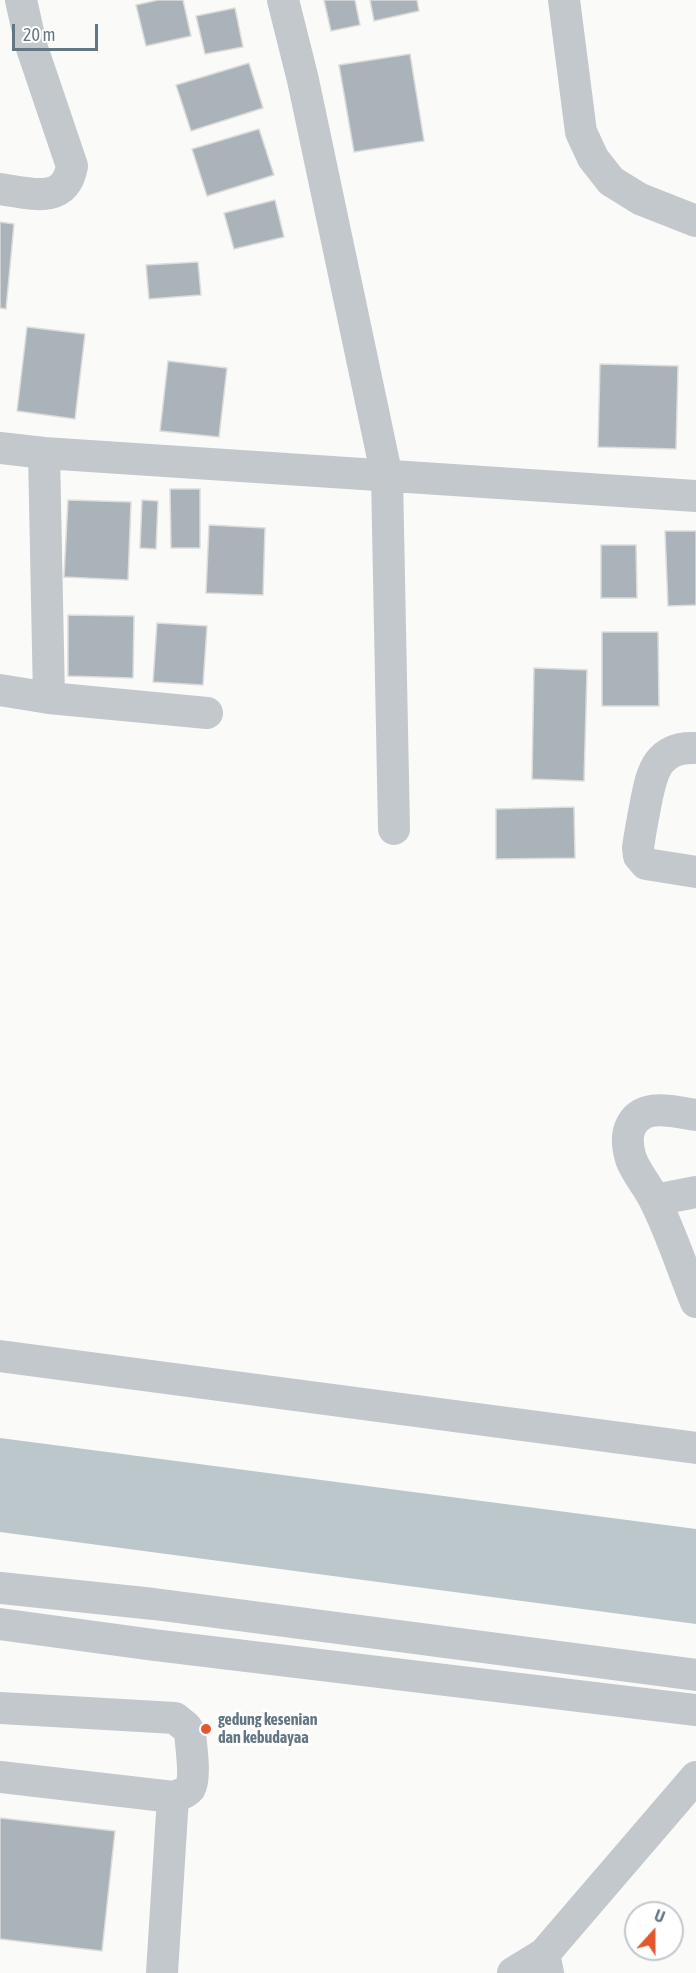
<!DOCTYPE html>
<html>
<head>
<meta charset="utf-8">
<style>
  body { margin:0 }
  #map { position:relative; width:696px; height:1973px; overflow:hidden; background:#fafaf8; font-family:"Asap Condensed",sans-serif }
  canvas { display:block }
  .north { position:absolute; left:624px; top:1901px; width:60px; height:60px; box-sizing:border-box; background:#fff; border:2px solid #c1c8cd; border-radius:50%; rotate:21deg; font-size:16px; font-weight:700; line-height:24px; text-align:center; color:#657683 }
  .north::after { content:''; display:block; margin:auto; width:21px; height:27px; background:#e4572e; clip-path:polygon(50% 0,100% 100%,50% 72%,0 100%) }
  .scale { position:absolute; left:12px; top:24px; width:86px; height:27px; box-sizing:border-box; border:3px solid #657683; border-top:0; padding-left:8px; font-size:18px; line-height:21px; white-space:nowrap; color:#657683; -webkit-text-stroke:4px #fff; paint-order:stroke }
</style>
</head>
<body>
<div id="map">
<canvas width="696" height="1973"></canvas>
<div class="north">U</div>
<div class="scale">20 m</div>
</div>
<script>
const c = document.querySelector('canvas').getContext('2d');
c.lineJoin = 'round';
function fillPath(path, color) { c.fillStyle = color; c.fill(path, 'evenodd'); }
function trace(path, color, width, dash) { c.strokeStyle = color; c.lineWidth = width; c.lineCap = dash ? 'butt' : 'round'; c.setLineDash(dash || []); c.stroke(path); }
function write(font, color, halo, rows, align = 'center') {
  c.font = font + ' "Asap Condensed",sans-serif'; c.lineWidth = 6; c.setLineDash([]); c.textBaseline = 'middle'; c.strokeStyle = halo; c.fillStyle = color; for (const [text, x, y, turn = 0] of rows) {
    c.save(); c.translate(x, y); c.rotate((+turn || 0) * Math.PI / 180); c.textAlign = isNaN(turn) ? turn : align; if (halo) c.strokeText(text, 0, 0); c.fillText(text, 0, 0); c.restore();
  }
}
const water = new Path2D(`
  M 0,1438 L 696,1529 L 696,1624 L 0,1532 Z`);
const building = new Path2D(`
  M 158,0 L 183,0 L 191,36 L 146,46 L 136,5 Z
  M 324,0 L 355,0 L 360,25 L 331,31 Z
  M 370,0 L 417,0 L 419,11 L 374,21 Z
  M 235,8 L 243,47 L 205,54 L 196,16 Z
  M 410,54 L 424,141 L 354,152 L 339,65 Z
  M 249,63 L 263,108 L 191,131 L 176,85 Z
  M 259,129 L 274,175 L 207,196 L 192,149 Z
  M 275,200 L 284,237 L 234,249 L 224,213 Z
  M 0,222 L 14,224 L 6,309 L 0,308 Z
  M 198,262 L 201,295 L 149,299 L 146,265 Z
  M 27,327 L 85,334 L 75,419 L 17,411 Z
  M 168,361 L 227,368 L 219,437 L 160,431 Z
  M 600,364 L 678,366 L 676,449 L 598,447 Z
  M 170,489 L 200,489 L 200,548 L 171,548 Z
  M 68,500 L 131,502 L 128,580 L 64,577 Z
  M 142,500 L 158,501 L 156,549 L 140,548 Z
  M 209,525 L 265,528 L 263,595 L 206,593 Z
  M 665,531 L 696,531 L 696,605 L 668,606 Z
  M 601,545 L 636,545 L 637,598 L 601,598 Z
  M 68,615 L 134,616 L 133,678 L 68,676 Z
  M 157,623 L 207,626 L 203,685 L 153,682 Z
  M 602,632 L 658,632 L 659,706 L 602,706 Z
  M 534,668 L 587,670 L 584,781 L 532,779 Z
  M 574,807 L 575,858 L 496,859 L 496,809 Z
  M 0,1818 L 115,1831 L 102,1951 L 0,1939 Z`);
const minor = new Path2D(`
  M 283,0 L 303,80 L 387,477 L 394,829
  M 564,0 L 581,132 L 593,158 L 611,181 L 640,199 L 696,221
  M 0,189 C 29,193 65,206 72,166 L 31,45 L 21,0
  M 0,448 L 44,453 L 696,496
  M 0,690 L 49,698 L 44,453
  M 49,698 L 207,713
  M 696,748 C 658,746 652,771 646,802 C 643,818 640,833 638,848 L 639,856 L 646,864 L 696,872
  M 696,1115 C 674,1112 641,1101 630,1128 C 626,1138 628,1149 631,1159 C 636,1173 648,1186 654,1199 C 671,1232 682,1268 696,1302
  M 655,1200 L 696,1192
  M 0,1356 L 696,1448
  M 0,1588 L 154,1604 L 696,1675
  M 0,1624 L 154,1645 L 696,1710
  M 0,1708 L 175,1718 L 186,1727 L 190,1733 C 191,1745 196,1778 190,1788 C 186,1793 179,1795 173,1797 L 0,1777
  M 162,1973 L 173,1797
  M 513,1973 L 544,1954
  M 548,1973 L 544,1954 L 696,1777`);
const markers = [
  [206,1729,6,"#e4572e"]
];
const poiNames = [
  ["gedung kesenian",218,1720],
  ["dan kebudayaa",218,1738]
];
fillPath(water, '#bbc7cb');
fillPath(building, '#aab3b9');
trace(building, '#dcdcda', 1.5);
trace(minor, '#c3c8cc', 32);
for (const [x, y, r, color] of markers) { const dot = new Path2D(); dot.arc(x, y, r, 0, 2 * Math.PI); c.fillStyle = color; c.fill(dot); trace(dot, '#fff', 2); }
write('bold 16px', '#657683', '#fff', poiNames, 'left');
</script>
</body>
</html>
